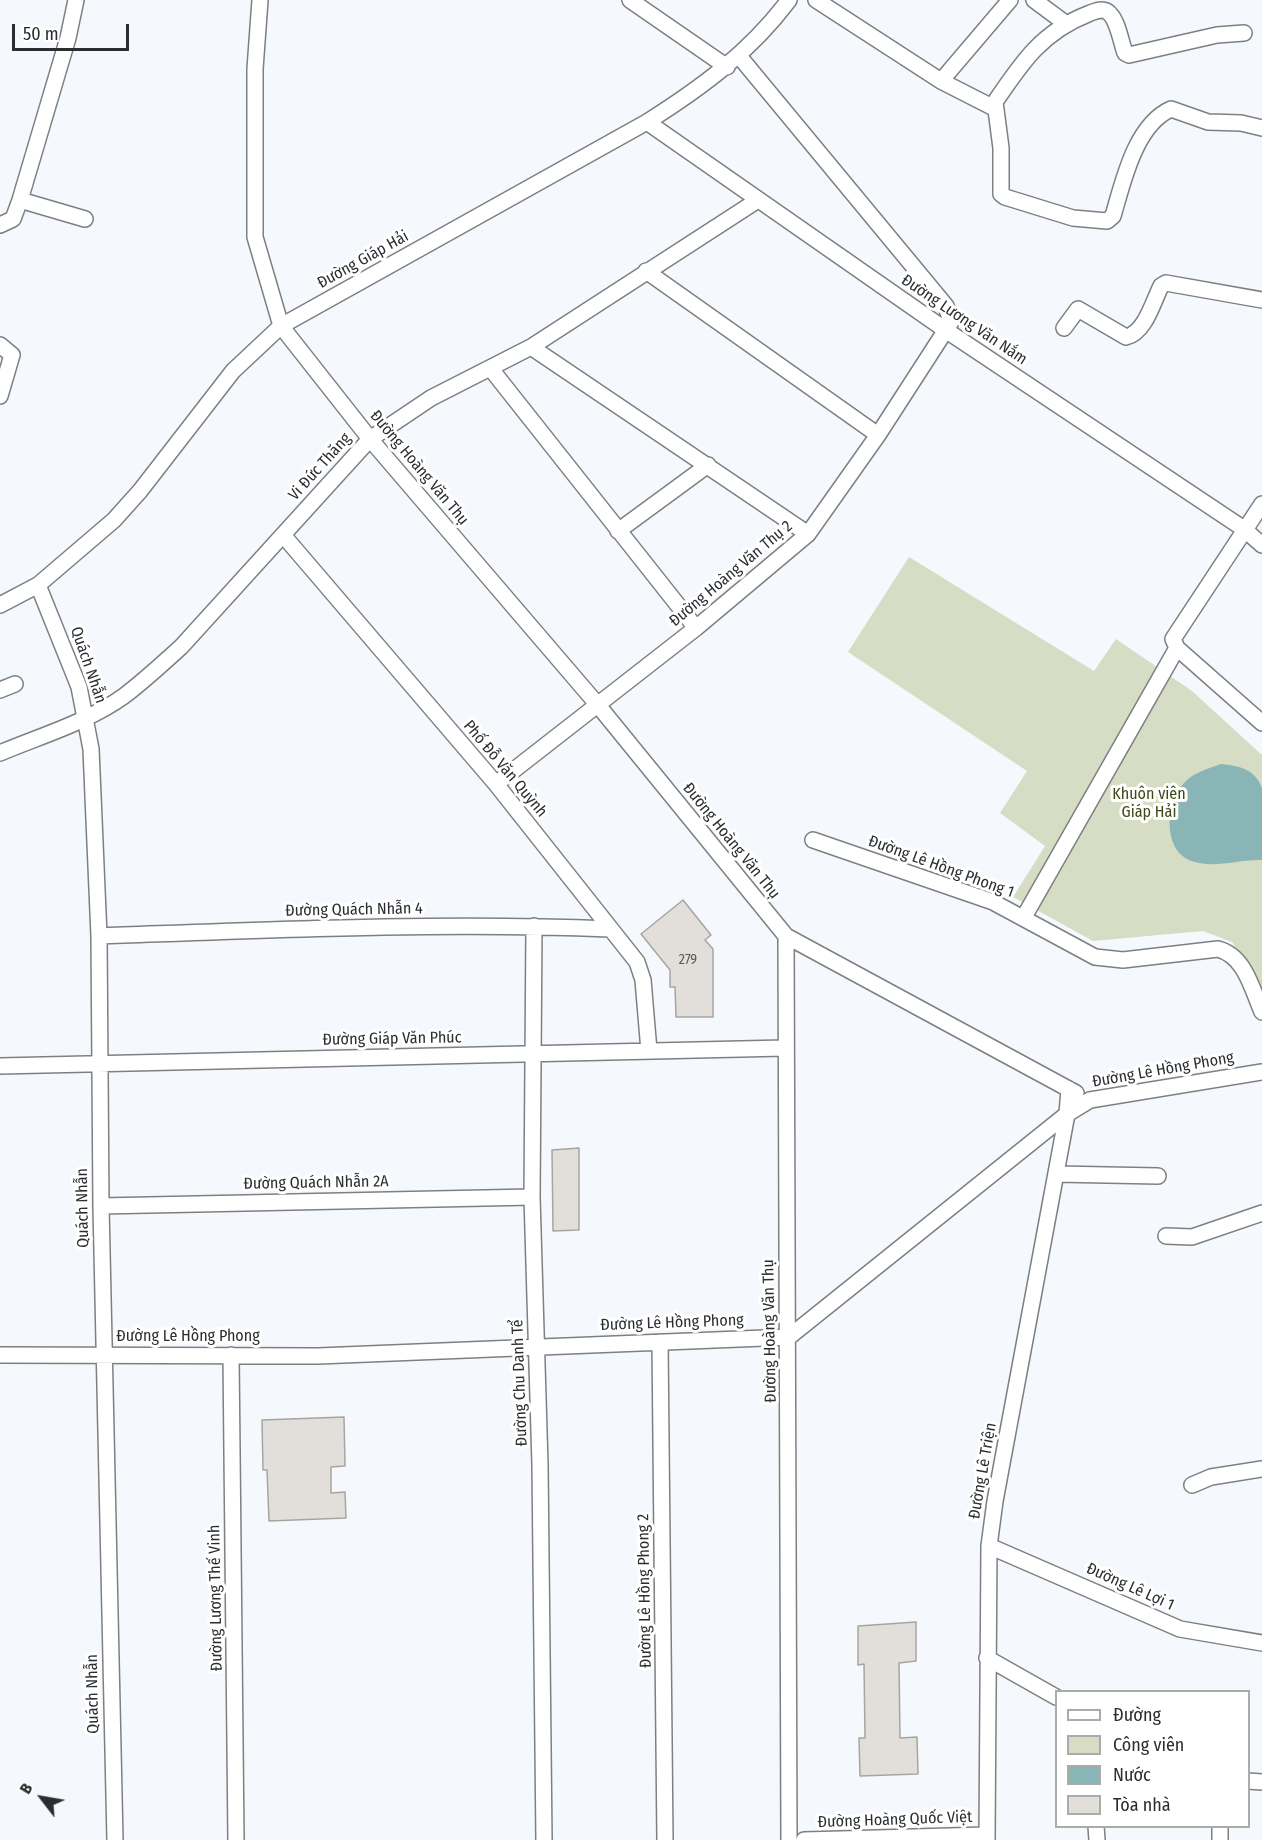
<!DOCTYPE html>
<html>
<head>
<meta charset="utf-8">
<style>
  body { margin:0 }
  #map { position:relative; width:1262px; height:1840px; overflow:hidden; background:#f5f9fd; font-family:"Fira Sans Condensed",sans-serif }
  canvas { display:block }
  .legend { position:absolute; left:1055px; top:1690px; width:195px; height:138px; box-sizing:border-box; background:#fff; border:2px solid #aaabab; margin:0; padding:8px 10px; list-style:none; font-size:18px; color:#2b2d2e }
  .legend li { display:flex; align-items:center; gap:12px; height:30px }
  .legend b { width:30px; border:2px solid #aaabab }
  .north { position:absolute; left:12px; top:1768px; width:60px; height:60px; -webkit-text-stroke:4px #fff; paint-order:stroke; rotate:301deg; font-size:16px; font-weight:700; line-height:24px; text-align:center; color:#2b2d2e }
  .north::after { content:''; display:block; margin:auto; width:21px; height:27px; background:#2b2d2e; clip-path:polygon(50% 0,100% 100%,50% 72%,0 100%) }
  .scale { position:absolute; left:12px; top:24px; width:117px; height:27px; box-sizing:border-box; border:3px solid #2b2d2e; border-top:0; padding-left:8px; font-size:18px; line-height:21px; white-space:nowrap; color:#2b2d2e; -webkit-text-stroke:4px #fff; paint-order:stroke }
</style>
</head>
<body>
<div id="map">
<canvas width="1262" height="1840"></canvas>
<ul class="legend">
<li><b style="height:8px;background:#fff"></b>Đường</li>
<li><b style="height:16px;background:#d6ddc4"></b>Công viên</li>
<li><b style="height:16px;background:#8ab5b6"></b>Nước</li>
<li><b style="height:16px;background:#e2dfdb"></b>Tòa nhà</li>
</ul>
<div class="north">B</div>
<div class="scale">50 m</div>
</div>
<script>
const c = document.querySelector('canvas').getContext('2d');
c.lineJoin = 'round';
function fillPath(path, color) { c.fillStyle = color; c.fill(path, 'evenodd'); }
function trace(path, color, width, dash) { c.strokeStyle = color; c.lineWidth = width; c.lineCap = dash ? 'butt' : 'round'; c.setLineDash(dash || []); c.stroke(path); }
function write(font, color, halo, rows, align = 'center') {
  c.font = font + ' "Fira Sans Condensed",sans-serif'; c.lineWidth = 6; c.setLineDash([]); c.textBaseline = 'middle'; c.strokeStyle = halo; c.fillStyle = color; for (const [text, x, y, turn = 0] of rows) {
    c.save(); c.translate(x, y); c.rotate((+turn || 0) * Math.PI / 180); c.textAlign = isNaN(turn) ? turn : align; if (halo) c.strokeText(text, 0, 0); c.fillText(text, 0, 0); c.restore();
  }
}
const green = new Path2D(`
  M 909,557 L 1094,671 L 1116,639 L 1192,691 L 1262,755 L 1262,993 L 1251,968 L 1232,942 L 1203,931 L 1093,941 L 1013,897 L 1045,846 L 1000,813 L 1027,771 L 848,652 Z`);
const water = new Path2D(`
  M 1221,764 C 1240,766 1255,769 1262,788 L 1262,860 C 1237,859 1213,870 1189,860 C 1162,848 1166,801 1184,783 C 1194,772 1208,769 1221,764 Z`);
const building = new Path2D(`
  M 683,900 L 711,935 L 705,940 L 713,949 L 713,1017 L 676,1017 L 675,987 L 670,987 L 670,970 L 641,934 Z
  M 579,1148 L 579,1230 L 553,1231 L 552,1150 Z
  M 344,1417 L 345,1466 L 331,1467 L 331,1493 L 345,1492 L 346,1518 L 269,1521 L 267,1470 L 263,1470 L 262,1420 Z
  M 916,1622 L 916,1661 L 899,1663 L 900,1738 L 917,1737 L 918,1774 L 860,1776 L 859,1738 L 865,1738 L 864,1664 L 858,1665 L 858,1626 Z`);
const minor = new Path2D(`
  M 260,0 L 255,69 L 255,237 L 281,326 L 370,439 L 597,704 L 786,936 L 789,1840
  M 630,0 L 727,67
  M 816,0 L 941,81 L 994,108
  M 1034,0 L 1065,23
  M 1244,33 L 1217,35 L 1129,55 L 1125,53 C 1121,42 1118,22 1110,14 C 1104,7 1095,11 1088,14 C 1042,32 1022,62 995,102 L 1001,148 L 1001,194 L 1005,197 L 1073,218 L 1107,221 L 1113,216 C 1123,182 1135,125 1171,109 L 1208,122 L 1241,123 L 1262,128
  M 941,81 L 1010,0
  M 647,122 L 947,331 L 1244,529 L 1262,545
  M 20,200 L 85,219
  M 0,225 L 13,219 L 20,200 L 68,38 L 76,0
  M 646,271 L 878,435
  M 1064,328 L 1078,309 L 1126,337 C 1145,333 1153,302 1161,286 L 1166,283 L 1262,300
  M 0,345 L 12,355 L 0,396
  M 531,347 L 808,534
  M 491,369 L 696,628
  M 1262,504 L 1173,639 L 1177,648 L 1262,723
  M 618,531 L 708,465
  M 283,535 L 496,784 L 637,962 L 643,980 L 649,1051
  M 38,585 L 79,687 L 91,749 L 99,936 L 101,1206 L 115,1840
  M 0,605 L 38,585 L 114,520 L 140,491 L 233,371 L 281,326 L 647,122 C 701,88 750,52 789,0
  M 0,690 L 15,684
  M 0,753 C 40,736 88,722 124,696 C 144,681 162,664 181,647 L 370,439 L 431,398 L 531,347 L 758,200
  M 496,784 L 696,628 L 808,534 L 878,435 L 951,322 L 946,306 L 739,56
  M 813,840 L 993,902 L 1095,957 L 1123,960 L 1218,949 C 1245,956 1252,989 1262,1012
  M 1024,917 L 1177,648
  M 534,926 L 532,1197 L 540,1465 L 544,1840
  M 99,936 C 269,930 440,922 610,929
  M 786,936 L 1076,1093
  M 0,1066 L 784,1048
  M 1056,1174 L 1158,1176
  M 101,1206 L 532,1197
  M 1166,1236 L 1192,1237 L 1262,1213
  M 660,1342 L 665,1840
  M 0,1355 L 318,1356 L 789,1337 L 1067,1114 L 1090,1100 L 1262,1072
  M 231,1355 L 236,1840
  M 1192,1485 L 1211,1477 L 1262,1469
  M 989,1546 L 1180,1629 L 1262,1643
  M 987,1658 L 1056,1697
  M 1248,1781 L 1262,1782
  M 1096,1826 L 1097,1840
  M 1220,1826 L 1220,1840
  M 804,1840 L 987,1835
  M 987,1840 L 989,1546 L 995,1501 L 1067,1114 L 1069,1089`);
const numberNames = [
  ["279",688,960]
];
const streetNames = [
  ["Đường Giáp Hải",363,260,-29],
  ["Đường Lương Văn Nắm",964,320,34],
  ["Vi Đức Thăng",320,467,-48],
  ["Đường Hoàng Văn Thụ",419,468,50],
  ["Đường Hoàng Văn Thụ 2",731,574,-40],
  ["Quách Nhẫn",88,665,71],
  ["Phố Đỗ Văn Quỳnh",505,769,50],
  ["Đường Hoàng Văn Thụ",731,841,51],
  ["Đường Lê Hồng Phong 1",941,867,20],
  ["Đường Quách Nhẫn 4",354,910,-1],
  ["Đường Giáp Văn Phúc",392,1039,-1],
  ["Đường Lê Hồng Phong",1163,1070,-10],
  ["Đường Quách Nhẫn 2A",316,1183,-1],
  ["Quách Nhẫn",83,1208,-91],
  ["Đường Lê Hồng Phong",672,1323,-2],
  ["Đường Hoàng Văn Thụ",770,1331,-91],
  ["Đường Lê Hồng Phong",188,1337],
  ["Đường Chu Danh Tể",520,1383,-92],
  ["Đường Lê Triện",983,1471,-80],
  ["Đường Lê Lợi 1",1130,1587,24],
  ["Đường Lê Hồng Phong 2",645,1591,-91],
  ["Đường Lương Thế Vinh",216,1598,-91],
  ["Quách Nhẫn",93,1694,-91],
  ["Đường Hoàng Quốc Việt",895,1820,-2]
];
const parkNames = [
  ["Khuôn viên",1149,795],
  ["Giáp Hải",1149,813]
];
fillPath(green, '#d6ddc4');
fillPath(water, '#8ab5b6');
fillPath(building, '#e2dfdb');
trace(building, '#a8a5a1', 1.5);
trace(minor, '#7c8083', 18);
trace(minor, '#fff', 15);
write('14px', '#595a59', null, numberNames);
write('16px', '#2b2d2e', '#fff', streetNames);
write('16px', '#3e4915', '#fff', parkNames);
</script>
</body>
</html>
